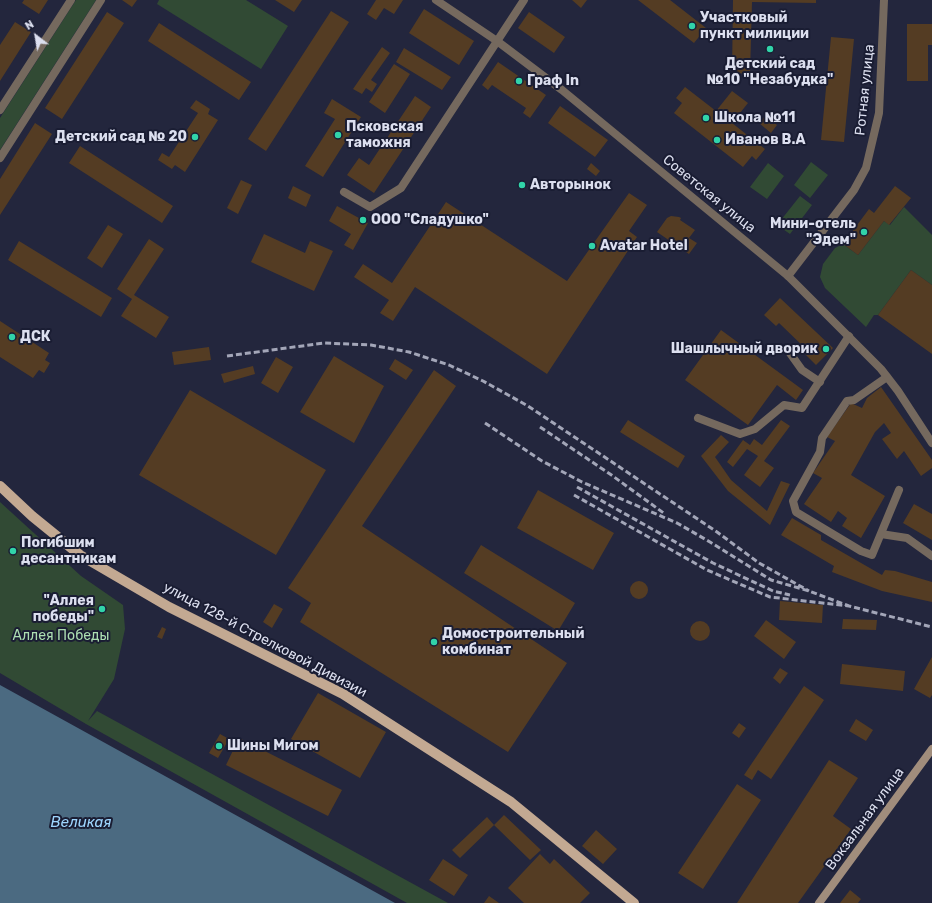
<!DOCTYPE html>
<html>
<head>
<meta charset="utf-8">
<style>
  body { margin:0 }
  #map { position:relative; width:932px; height:903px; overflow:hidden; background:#23263d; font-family:Rubik,sans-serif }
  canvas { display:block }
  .north { position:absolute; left:16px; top:16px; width:40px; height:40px; -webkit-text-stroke:3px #1a1d33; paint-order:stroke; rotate:329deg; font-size:11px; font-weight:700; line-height:16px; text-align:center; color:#dcdfef }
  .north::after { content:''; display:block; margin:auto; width:14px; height:18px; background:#dcdfef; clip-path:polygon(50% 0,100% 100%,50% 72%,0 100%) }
</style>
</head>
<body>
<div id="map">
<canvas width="932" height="903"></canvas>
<div class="north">N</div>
</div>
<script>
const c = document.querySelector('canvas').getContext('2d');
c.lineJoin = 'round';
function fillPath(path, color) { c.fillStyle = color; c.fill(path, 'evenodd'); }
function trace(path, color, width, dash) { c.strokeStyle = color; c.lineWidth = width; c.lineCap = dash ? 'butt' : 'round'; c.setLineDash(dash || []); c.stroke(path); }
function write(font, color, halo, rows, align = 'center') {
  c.font = font + ' Rubik,sans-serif'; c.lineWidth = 4; c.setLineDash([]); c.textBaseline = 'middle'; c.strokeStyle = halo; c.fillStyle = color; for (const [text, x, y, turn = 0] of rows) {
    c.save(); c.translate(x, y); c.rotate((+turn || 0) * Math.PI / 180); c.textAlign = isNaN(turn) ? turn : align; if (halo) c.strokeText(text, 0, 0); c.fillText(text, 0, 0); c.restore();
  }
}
const green = new Path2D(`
  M 76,0 L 96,0 L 0,150 L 0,118 Z
  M 159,0 L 246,0 L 288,26 L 261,69 L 157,4 Z
  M 811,162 L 828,175 L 810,198 L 794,185 Z
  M 768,163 L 784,176 L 767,199 L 750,187 Z
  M 800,196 L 812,205 L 790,234 L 777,225 Z
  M 904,207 L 932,235 L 932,285 L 911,270 L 878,315 L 874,315 L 866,327 L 825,288 L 820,277 L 823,264 L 835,248 L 843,244 L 858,255 L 884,221 L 890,225 Z
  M 0,502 L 81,576 L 123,605 L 125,629 L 114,679 L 88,721 L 97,711 L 448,903 L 407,903 L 86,724 L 0,673 Z`);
const water = new Path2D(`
  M 0,685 L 395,903 L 0,903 Z`);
const building = new Path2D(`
  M 24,0 L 48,0 L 39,14 L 22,3 Z
  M 122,0 L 137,0 L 132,7 Z
  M 275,0 L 302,0 L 294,12 Z
  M 376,0 L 403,0 L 394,14 L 384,8 L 376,20 L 367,14 Z
  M 572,0 L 587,0 L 581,8 Z
  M 638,0 L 670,0 L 706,28 L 694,43 Z
  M 733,0 L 816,0 L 816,3 L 752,2 L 750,74 L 732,73 Z
  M 424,9 L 474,41 L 459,65 L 409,33 Z
  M 331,11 L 349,22 L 266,151 L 248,139 Z
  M 107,12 L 124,23 L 62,119 L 45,108 Z
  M 529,12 L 565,37 L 554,53 L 518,28 Z
  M 15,22 L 31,32 L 0,81 L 0,45 Z
  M 159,23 L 251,82 L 239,100 L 148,41 Z
  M 907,24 L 932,24 L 932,45 L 928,45 L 928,81 L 907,81 Z
  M 831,37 L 854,39 L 844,142 L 821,140 Z
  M 382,47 L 390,53 L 371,80 L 377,84 L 372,92 L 366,88 L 362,94 L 353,89 Z
  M 404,48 L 451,77 L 442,90 L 396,62 Z
  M 498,62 L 546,95 L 530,118 L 523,113 L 526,108 L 492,85 L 488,90 L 482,85 Z
  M 394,64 L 410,74 L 385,113 L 369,102 Z
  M 685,87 L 716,111 L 732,91 L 748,103 L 732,123 L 765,149 L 756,160 L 752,156 L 743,167 L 674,113 L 682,103 L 676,98 Z
  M 415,96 L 431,107 L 374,193 L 347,175 L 359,158 L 369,165 Z
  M 332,99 L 361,117 L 323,177 L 305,166 L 335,119 L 324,113 Z
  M 196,100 L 210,109 L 208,114 L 218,120 L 185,172 L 175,165 L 172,169 L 158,160 L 162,153 L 169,157 L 198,113 L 190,108 Z
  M 560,106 L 608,140 L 595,157 L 548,123 Z
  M 765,116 L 777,125 L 771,133 L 759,123 Z
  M 35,123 L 52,134 L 0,215 L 0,179 Z
  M 80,146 L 173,206 L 162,223 L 69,163 Z
  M 591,163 L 600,171 L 596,176 L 587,169 Z
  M 241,180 L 252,185 L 238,214 L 227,208 Z
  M 293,186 L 311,195 L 306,207 L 288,198 Z
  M 895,186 L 911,198 L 889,225 L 884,221 L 858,255 L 843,244 L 869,209 L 874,213 Z
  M 629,193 L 647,205 L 629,231 L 637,237 L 547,374 L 415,287 L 393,321 L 380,313 L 389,300 L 354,277 L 363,264 L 392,283 L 446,202 L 567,281 Z
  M 337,206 L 368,223 L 353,250 L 344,245 L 351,234 L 329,221 Z
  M 671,216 L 679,217 L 681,218 L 680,220 L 695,230 L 689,238 L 697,243 L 689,254 L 657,232 L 667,218 Z
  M 108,225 L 123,234 L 102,268 L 87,258 Z
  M 264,234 L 305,253 L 310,241 L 333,251 L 314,291 L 251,262 Z
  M 149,239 L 164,249 L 134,295 L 169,317 L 156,338 L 121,316 L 132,299 L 117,289 Z
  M 19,241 L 112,298 L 101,317 L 8,260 Z
  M 911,270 L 932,285 L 932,354 L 878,315 Z
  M 780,298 L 833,348 L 816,365 L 804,353 L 807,350 L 779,323 L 776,326 L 764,315 Z
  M 0,321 L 49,353 L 45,360 L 50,363 L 44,373 L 39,370 L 33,378 L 0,357 Z
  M 721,330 L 803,390 L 796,400 L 777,385 L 748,425 L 685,380 Z
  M 209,347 L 211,360 L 174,365 L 172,352 Z
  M 334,356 L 384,386 L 354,443 L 300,412 Z
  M 276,357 L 293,367 L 278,393 L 261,383 Z
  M 395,359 L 413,370 L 406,380 L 389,369 Z
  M 253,366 L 255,374 L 224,383 L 221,374 Z
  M 434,370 L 456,386 L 362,526 L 567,663 L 508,752 L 300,622 L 311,603 L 288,588 Z
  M 881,387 L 932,460 L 932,468 L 921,476 L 904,451 L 897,459 L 882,439 L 891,433 L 884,423 L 875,432 L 851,475 L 885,496 L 861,538 L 842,526 L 847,518 L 838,511 L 831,522 L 804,504 L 822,478 L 813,473 L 835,441 L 827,437 L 851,403 L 862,408 L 867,398 Z
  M 190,390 L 326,470 L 276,555 L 139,475 Z
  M 628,420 L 685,456 L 678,468 L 620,432 Z
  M 781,420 L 790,426 L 764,461 L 774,468 L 760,487 L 744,475 L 758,456 L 747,449 L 733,467 L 727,462 L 743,440 L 750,445 L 754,439 L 762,445 Z
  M 721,435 L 729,442 L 715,457 L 731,480 L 767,511 L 781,481 L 790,484 L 770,525 L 728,491 L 701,456 Z
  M 538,490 L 614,533 L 593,570 L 517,528 Z
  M 914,504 L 932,514 L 932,540 L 903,523 Z
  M 792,518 L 821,535 L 821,540 L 882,575 L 885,570 L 895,571 L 932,582 L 932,602 L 882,591 L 832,572 L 834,566 L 781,535 Z
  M 481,545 L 575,603 L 558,631 L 464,573 Z
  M630 590a9 9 0 1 1 18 0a9 9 0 1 1-18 0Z
  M 780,601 L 823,605 L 822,623 L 779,620 Z
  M 274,604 L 283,609 L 272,628 L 263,622 Z
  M 843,619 L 877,620 L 876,630 L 842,629 Z
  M 766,620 L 796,642 L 784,659 L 754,636 Z
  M690 631a10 10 0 1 1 20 0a10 10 0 1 1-20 0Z
  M 162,627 L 166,629 L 162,639 L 157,637 Z
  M 932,657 L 932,695 L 930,698 L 914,689 Z
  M 842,664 L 905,671 L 903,691 L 840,684 Z
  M 780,668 L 788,673 L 780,684 L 773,678 Z
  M 804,686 L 824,700 L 771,779 L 758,770 L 752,780 L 744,775 Z
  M 318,693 L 386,732 L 360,778 L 291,739 Z
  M 856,719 L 873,730 L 866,741 L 849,731 Z
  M 739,723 L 746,728 L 739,738 L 732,733 Z
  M 220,734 L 229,739 L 218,758 L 209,753 Z
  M 239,738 L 342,790 L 328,816 L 226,765 Z
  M 829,760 L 858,778 L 833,816 L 851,829 L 798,903 L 737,903 Z
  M 737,784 L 761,800 L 703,889 L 678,873 Z
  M 504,815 L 541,850 L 530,860 L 494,825 Z
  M 487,817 L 494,825 L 460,858 L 452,850 Z
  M 596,830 L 617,849 L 603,864 L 582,846 Z
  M 540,854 L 550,864 L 554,859 L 590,893 L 580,903 L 524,903 L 508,888 Z
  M 443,859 L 468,875 L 454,896 L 429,880 Z
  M 850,890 L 861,899 L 858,903 L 840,903 Z
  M 489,896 L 499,903 L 484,903 Z`);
const minor = new Path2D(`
  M 0,110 L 71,0
  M 0,158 L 101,0
  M 344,192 L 370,207 L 401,188 L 524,0
  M 788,276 L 854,190 L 866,168 L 879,113 L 884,0
  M 787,349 L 802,370 L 820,382
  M 887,377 L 854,400 L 847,401 L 822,438 L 820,452 L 793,501 L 796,512 L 861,551 L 872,555 L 899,490
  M 698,418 L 740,434 L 755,429 L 784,405 L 802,408 L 849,336
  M 881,534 L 907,538 L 932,556`);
const tertiary = new Path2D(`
  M 436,0 L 497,41 L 562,90 L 788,276 L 881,369 L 898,391 L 932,443`);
const secondary = new Path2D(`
  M 819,903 L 932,749`);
const primary = new Path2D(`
  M 0,486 L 32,516 L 80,555 L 169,607 L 343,694 L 511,802 L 634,903`);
const rail = new Path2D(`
  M 227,356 L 324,343 L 371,345 L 409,352 L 449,365 L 483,381 L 528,406 L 717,532 L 759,563 L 809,591
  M 485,423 L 542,461 L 582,482 L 677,523 L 710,542 L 771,580 L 809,591 L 849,606
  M 540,427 L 610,474 L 665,514
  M 577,487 L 713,563 L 773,591 L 790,595
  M 574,495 L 707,570 L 770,597 L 849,606 L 932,627`);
const markers = [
  [692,26,4,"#31d4a9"],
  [770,49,4,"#31d4a9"],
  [519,81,4,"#31d4a9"],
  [706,118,4,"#31d4a9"],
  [338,135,4,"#31d4a9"],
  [195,137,4,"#31d4a9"],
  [717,140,4,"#31d4a9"],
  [522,185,4,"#31d4a9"],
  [363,220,4,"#31d4a9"],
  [864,232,4,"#31d4a9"],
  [592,246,4,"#31d4a9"],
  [12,337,4,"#31d4a9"],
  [826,349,4,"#31d4a9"],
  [13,551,4,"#31d4a9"],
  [102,609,4,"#31d4a9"],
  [434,642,4,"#31d4a9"],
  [219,746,4,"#31d4a9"]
];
const poiNames = [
  ["Участковый",700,18],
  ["пункт милиции",700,34],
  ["Детский сад",770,64,"center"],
  ["№10 \"Незабудка\"",770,80,"center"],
  ["Граф In",527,81],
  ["Школа №11",714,118],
  ["Псковская",346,127],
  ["таможня",346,143],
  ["Детский сад № 20",187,137,"right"],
  ["Иванов В.А",725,140],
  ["Авторынок",530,185],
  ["ООО \"Сладушко\"",371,220],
  ["Мини-отель",856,224,"right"],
  ["\"Эдем\"",856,240,"right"],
  ["Avatar Hotel",600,246],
  ["ДСК",20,337],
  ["Шашлычный дворик",818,349,"right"],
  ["Погибшим",21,543],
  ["десантникам",21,559],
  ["\"Аллея",94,601,"right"],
  ["победы\"",94,617,"right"],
  ["Домостроительный",442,634],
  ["комбинат",442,650],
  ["Шины Мигом",227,746]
];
const streetNames = [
  ["Ротная улица",865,90,-84],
  ["Советская улица",709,194,39],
  ["улица 128-й Стрелковой Дивизии",265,640,28],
  ["Вокзальная улица",865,819,-54]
];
const parkNames = [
  ["Аллея Победы",61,636]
];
const waterNames = [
  ["Великая",81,823]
];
fillPath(green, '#314a34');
fillPath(water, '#4b6a81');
fillPath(building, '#543c23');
trace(minor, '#75695e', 8);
trace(tertiary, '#75695e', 8);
trace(secondary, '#a18d7c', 8);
trace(primary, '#c3a992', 10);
trace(rail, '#a3a6b8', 3, [6, 3]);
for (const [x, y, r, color] of markers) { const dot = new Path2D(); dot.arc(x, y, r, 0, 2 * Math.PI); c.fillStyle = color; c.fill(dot); trace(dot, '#1a1d33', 1.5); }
write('bold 14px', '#dcdfef', '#1a1d33', poiNames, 'left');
write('14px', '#dcdfef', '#1a1d33', streetNames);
write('14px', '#acdeb1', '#1a1d33', parkNames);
write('italic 15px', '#9ed5fe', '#1a1d33', waterNames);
</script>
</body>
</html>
